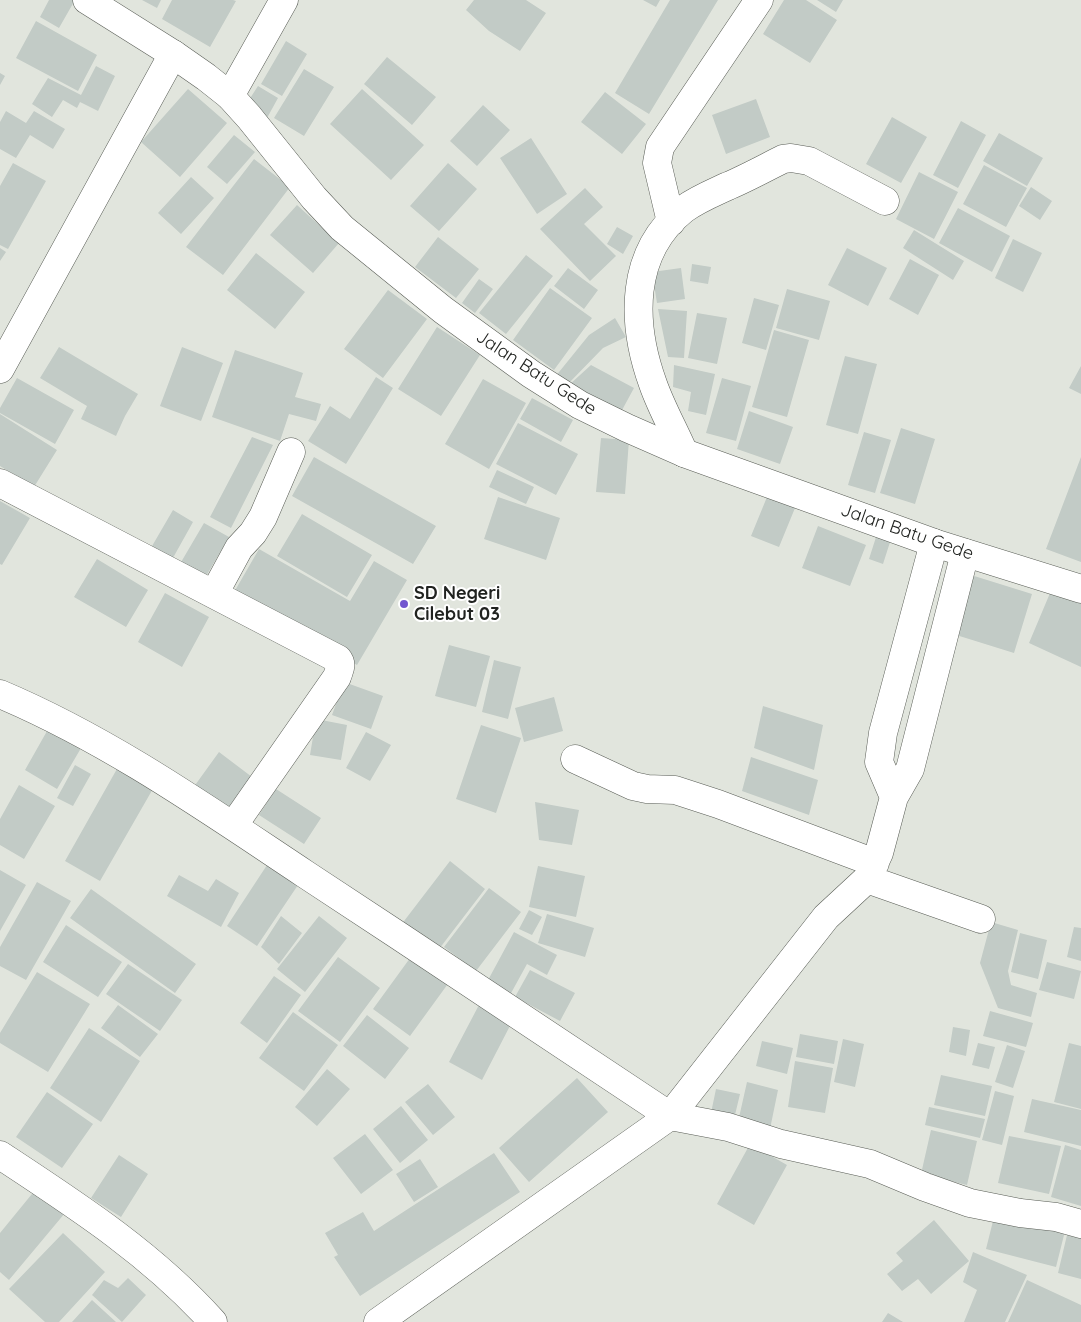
<!DOCTYPE html>
<html>
<head>
<meta charset="utf-8">
<style>
  body { margin:0 }
  canvas { display:block; background:#e1e5dd }
</style>
</head>
<body>
<canvas width="1081" height="1322"></canvas>
<script>
const c = document.querySelector('canvas').getContext('2d');
c.lineJoin = 'round';
function fillPath(path, color) { c.fillStyle = color; c.fill(path, 'evenodd'); }
function trace(path, color, width, dash) { c.strokeStyle = color; c.lineWidth = width; c.lineCap = dash ? 'butt' : 'round'; c.setLineDash(dash || []); c.stroke(path); }
function write(font, color, halo, rows, align = 'center') {
  c.font = font + ' Quicksand,sans-serif'; c.lineWidth = 4; c.setLineDash([]); c.textBaseline = 'middle'; c.strokeStyle = halo; c.fillStyle = color; for (const [text, x, y, turn = 0] of rows) {
    c.save(); c.translate(x, y); c.rotate((+turn || 0) * Math.PI / 180); c.textAlign = isNaN(turn) ? turn : align; if (halo) c.strokeText(text, 0, 0); c.fillText(text, 0, 0); c.restore();
  }
}
const building = new Path2D(`
  M 49,0 L 75,0 L 59,28 L 40,17 Z
  M 142,0 L 161,0 L 157,8 Z
  M 172,0 L 233,0 L 236,1 L 210,47 L 162,19 Z
  M 474,0 L 526,0 L 546,13 L 520,51 L 489,31 L 466,10 Z
  M 643,0 L 660,0 L 656,7 Z
  M 670,0 L 718,0 L 649,114 L 615,93 Z
  M 784,0 L 806,0 L 837,20 L 810,63 L 763,34 Z
  M 817,0 L 843,0 L 836,12 Z
  M 36,21 L 97,55 L 78,91 L 16,58 Z
  M 286,41 L 307,54 L 282,96 L 261,84 Z
  M 387,57 L 436,97 L 412,125 L 364,84 Z
  M 96,66 L 115,76 L 98,111 L 80,102 L 77,108 L 63,100 L 52,117 L 32,104 L 48,78 L 81,95 Z
  M 304,69 L 334,87 L 304,136 L 274,118 Z
  M 0,73 L 5,76 L 0,85 Z
  M 258,86 L 278,98 L 267,118 L 245,106 Z
  M 188,89 L 227,123 L 180,177 L 141,142 Z
  M 362,89 L 424,145 L 391,180 L 330,124 Z
  M 605,92 L 646,124 L 622,154 L 581,122 Z
  M 756,99 L 770,137 L 726,154 L 712,115 Z
  M 483,105 L 510,130 L 477,166 L 450,141 Z
  M 6,111 L 26,123 L 34,111 L 65,129 L 53,149 L 30,135 L 16,158 L 0,149 L 0,122 Z
  M 892,117 L 927,137 L 901,183 L 866,164 Z
  M 961,121 L 986,135 L 958,188 L 933,175 Z
  M 999,133 L 1043,158 L 1027,186 L 983,161 Z
  M 234,135 L 255,152 L 227,184 L 207,167 Z
  M 531,138 L 567,194 L 537,214 L 500,158 Z
  M 254,159 L 290,187 L 223,275 L 186,247 Z
  M 13,163 L 46,181 L 8,249 L 0,245 L 0,186 Z
  M 448,163 L 477,189 L 439,231 L 410,206 Z
  M 984,165 L 1027,188 L 1006,227 L 963,204 Z
  M 919,172 L 958,192 L 934,239 L 896,219 Z
  M 191,177 L 214,198 L 181,234 L 158,213 Z
  M 1031,187 L 1052,201 L 1040,220 L 1019,206 Z
  M 585,188 L 603,207 L 584,224 L 616,256 L 590,281 L 540,229 Z
  M 297,205 L 339,243 L 313,273 L 270,235 Z
  M 958,208 L 1010,236 L 992,272 L 939,243 Z
  M 617,227 L 633,236 L 623,254 L 607,244 Z
  M 914,230 L 964,261 L 953,280 L 903,248 Z
  M 438,237 L 479,269 L 456,298 L 415,267 Z
  M 1013,239 L 1042,253 L 1023,292 L 995,278 Z
  M 0,248 L 6,252 L 0,261 Z
  M 847,248 L 887,268 L 868,306 L 828,285 Z
  M 256,253 L 305,292 L 275,329 L 227,290 Z
  M 526,255 L 553,276 L 506,334 L 479,313 Z
  M 910,259 L 939,275 L 918,315 L 889,299 Z
  M 692,264 L 711,267 L 708,284 L 690,281 Z
  M 568,268 L 598,290 L 584,309 L 554,286 Z
  M 681,268 L 685,299 L 657,303 L 652,272 Z
  M 479,279 L 493,289 L 475,313 L 462,303 Z
  M 550,288 L 592,318 L 554,370 L 513,340 Z
  M 787,289 L 830,301 L 819,340 L 776,328 Z
  M 388,290 L 427,319 L 383,378 L 344,349 Z
  M 754,298 L 779,305 L 766,350 L 742,343 Z
  M 658,309 L 687,311 L 684,358 L 668,357 Z
  M 697,313 L 727,318 L 717,364 L 688,358 Z
  M 615,318 L 626,337 L 603,348 L 568,384 L 555,377 L 589,335 Z
  M 437,327 L 480,355 L 441,416 L 398,389 Z
  M 774,330 L 809,340 L 787,417 L 752,407 Z
  M 59,347 L 138,394 L 125,416 L 116,436 L 81,419 L 87,406 L 40,378 Z
  M 182,347 L 223,363 L 201,421 L 160,406 Z
  M 235,350 L 303,373 L 295,397 L 321,404 L 316,421 L 289,414 L 280,441 L 212,417 Z
  M 845,356 L 877,364 L 858,434 L 826,425 Z
  M 591,365 L 634,388 L 621,412 L 569,385 Z
  M 674,365 L 715,374 L 706,415 L 688,411 L 691,392 L 673,387 Z
  M 1081,366 L 1081,394 L 1069,388 Z
  M 376,377 L 393,388 L 346,464 L 308,441 L 330,406 L 350,419 Z
  M 17,378 L 74,410 L 55,444 L 0,413 L 0,408 Z
  M 722,378 L 751,386 L 736,441 L 706,433 Z
  M 483,379 L 526,403 L 489,469 L 445,444 Z
  M 532,398 L 573,420 L 561,442 L 520,419 Z
  M 749,411 L 793,427 L 780,464 L 737,449 Z
  M 0,414 L 57,450 L 34,487 L 0,466 Z
  M 518,423 L 578,454 L 556,495 L 496,464 Z
  M 901,428 L 935,439 L 915,504 L 880,493 Z
  M 864,432 L 891,440 L 875,493 L 848,485 Z
  M 252,437 L 273,445 L 231,528 L 210,517 Z
  M 601,438 L 629,440 L 625,494 L 596,492 Z
  M 314,457 L 436,526 L 413,564 L 292,496 Z
  M 1081,457 L 1081,562 L 1046,549 Z
  M 497,470 L 534,487 L 526,504 L 489,487 Z
  M 498,497 L 560,518 L 546,560 L 484,539 Z
  M 767,497 L 795,508 L 779,547 L 751,536 Z
  M 0,501 L 30,518 L 2,565 L 0,564 Z
  M 173,510 L 193,522 L 169,565 L 148,553 Z
  M 302,514 L 372,555 L 347,597 L 277,556 Z
  M 204,523 L 229,537 L 202,583 L 177,569 Z
  M 818,526 L 866,545 L 850,586 L 802,568 Z
  M 877,534 L 891,539 L 883,564 L 869,559 Z
  M 259,549 L 350,601 L 374,561 L 407,580 L 357,665 L 233,594 Z
  M 97,559 L 148,590 L 126,627 L 74,597 Z
  M 971,575 L 1032,594 L 1014,653 L 953,634 Z
  M 1053,586 L 1081,598 L 1081,667 L 1029,643 Z
  M 165,593 L 209,617 L 182,667 L 138,642 Z
  M 449,645 L 490,656 L 476,707 L 435,696 Z
  M 494,660 L 521,667 L 508,719 L 482,712 Z
  M 344,682 L 383,696 L 371,729 L 332,715 Z
  M 554,697 L 563,731 L 524,742 L 515,708 Z
  M 763,706 L 823,725 L 814,770 L 754,748 Z
  M 316,719 L 347,725 L 341,760 L 310,755 Z
  M 51,724 L 84,743 L 57,789 L 25,770 Z
  M 481,725 L 521,738 L 496,813 L 456,799 Z
  M 366,732 L 391,745 L 370,781 L 346,768 Z
  M 219,752 L 252,777 L 227,812 L 193,788 Z
  M 751,757 L 818,780 L 809,815 L 742,791 Z
  M 122,760 L 158,780 L 100,881 L 65,861 Z
  M 75,765 L 91,774 L 73,806 L 57,798 Z
  M 19,785 L 55,806 L 24,859 L 0,845 L 0,819 Z
  M 276,789 L 321,818 L 304,844 L 259,815 Z
  M 535,802 L 579,810 L 572,845 L 539,840 Z
  M 450,861 L 485,889 L 436,953 L 401,925 Z
  M 269,862 L 300,882 L 257,946 L 227,926 Z
  M 538,866 L 585,876 L 576,917 L 529,907 Z
  M 0,870 L 26,885 L 0,931 Z
  M 179,875 L 208,891 L 216,879 L 239,893 L 221,927 L 167,896 Z
  M 37,882 L 71,901 L 26,980 L 0,966 L 0,947 Z
  M 489,888 L 521,912 L 476,971 L 444,947 Z
  M 91,889 L 196,964 L 175,993 L 70,918 Z
  M 529,910 L 542,917 L 532,935 L 519,929 Z
  M 547,914 L 594,928 L 585,957 L 538,943 Z
  M 281,916 L 302,933 L 279,964 L 261,947 Z
  M 319,916 L 347,938 L 305,992 L 277,969 Z
  M 991,922 L 1018,930 L 1008,971 L 1011,985 L 1037,993 L 1031,1017 L 998,1008 L 980,963 Z
  M 66,925 L 122,962 L 98,997 L 43,962 Z
  M 1074,927 L 1081,928 L 1081,961 L 1067,957 Z
  M 514,932 L 557,955 L 547,975 L 527,964 L 510,995 L 487,982 Z
  M 1020,933 L 1047,940 L 1038,979 L 1011,972 Z
  M 413,954 L 450,981 L 410,1036 L 373,1009 Z
  M 338,957 L 380,988 L 340,1042 L 298,1011 Z
  M 1047,962 L 1081,971 L 1074,999 L 1039,990 Z
  M 128,964 L 182,1000 L 160,1031 L 106,994 Z
  M 530,970 L 575,993 L 560,1021 L 515,997 Z
  M 37,972 L 90,1004 L 48,1072 L 0,1043 L 0,1033 Z
  M 274,976 L 301,995 L 267,1043 L 240,1023 Z
  M 480,1003 L 513,1020 L 482,1080 L 449,1062 Z
  M 118,1005 L 158,1034 L 140,1057 L 101,1028 Z
  M 990,1011 L 1033,1023 L 1026,1047 L 983,1036 Z
  M 293,1012 L 338,1045 L 304,1091 L 259,1058 Z
  M 367,1015 L 409,1048 L 385,1079 L 343,1046 Z
  M 953,1027 L 970,1030 L 966,1056 L 949,1052 Z
  M 89,1028 L 140,1061 L 101,1122 L 50,1088 Z
  M 800,1034 L 838,1041 L 834,1064 L 796,1057 Z
  M 843,1039 L 864,1044 L 855,1087 L 834,1082 Z
  M 762,1041 L 793,1048 L 787,1074 L 756,1066 Z
  M 978,1043 L 995,1047 L 989,1069 L 972,1065 Z
  M 1069,1043 L 1081,1046 L 1081,1109 L 1054,1102 Z
  M 1007,1045 L 1025,1051 L 1013,1088 L 995,1082 Z
  M 795,1061 L 833,1068 L 825,1113 L 788,1107 Z
  M 327,1069 L 350,1089 L 317,1126 L 295,1107 Z
  M 941,1075 L 992,1086 L 985,1116 L 934,1105 Z
  M 577,1078 L 608,1112 L 529,1182 L 499,1148 Z
  M 747,1082 L 778,1090 L 770,1129 L 738,1122 Z
  M 428,1084 L 455,1117 L 433,1135 L 405,1102 Z
  M 716,1089 L 740,1094 L 734,1119 L 711,1113 Z
  M 995,1091 L 1014,1096 L 1002,1145 L 982,1140 Z
  M 47,1092 L 93,1124 L 62,1168 L 16,1137 Z
  M 1032,1099 L 1081,1110 L 1081,1146 L 1024,1132 Z
  M 401,1106 L 428,1140 L 400,1163 L 373,1129 Z
  M 929,1107 L 985,1119 L 980,1138 L 925,1125 Z
  M 931,1130 L 977,1141 L 967,1185 L 921,1174 Z
  M 365,1134 L 393,1170 L 361,1194 L 333,1158 Z
  M 1009,1136 L 1061,1146 L 1049,1194 L 998,1183 Z
  M 750,1144 L 787,1165 L 754,1225 L 717,1204 Z
  M 1065,1145 L 1081,1150 L 1081,1206 L 1051,1197 Z
  M 494,1153 L 520,1192 L 360,1296 L 334,1257 L 338,1255 L 325,1233 L 363,1212 L 374,1231 Z
  M 119,1155 L 148,1174 L 121,1217 L 91,1198 Z
  M 420,1159 L 438,1187 L 414,1202 L 396,1174 Z
  M 36,1189 L 65,1213 L 9,1280 L 0,1272 L 0,1233 Z
  M 995,1213 L 1065,1231 L 1056,1267 L 986,1249 Z
  M 934,1220 L 969,1261 L 931,1294 L 918,1279 L 902,1291 L 887,1274 L 903,1261 L 896,1253 Z
  M 63,1233 L 105,1272 L 59,1322 L 45,1322 L 9,1289 Z
  M 1067,1235 L 1081,1238 L 1081,1279 L 1058,1273 Z
  M 973,1252 L 1027,1275 L 1005,1322 L 964,1322 L 977,1290 L 963,1282 Z
  M 128,1278 L 146,1295 L 122,1322 L 92,1295 L 104,1280 L 118,1288 Z
  M 1027,1280 L 1081,1305 L 1081,1322 L 1008,1322 Z
  M 92,1300 L 116,1322 L 72,1322 Z
  M 888,1313 L 903,1322 L 882,1322 Z`);
const minor = new Path2D(`
  M 230,96 L 284,0
  M 671,222 L 657,163 L 660,147 L 759,0
  M 0,369 L 173,54
  M 684,453 C 674,430 661,407 653,384 C 631,323 629,253 684,209 C 698,199 713,193 728,186 C 747,178 765,168 783,159 L 791,158 L 809,161 L 885,201
  M 0,483 L 338,659 C 343,665 339,670 337,677 L 233,826
  M 214,594 L 239,548 L 253,533 L 263,517 L 291,452
  M 0,694 C 109,740 207,809 305,874 C 427,954 548,1035 670,1116 L 728,1127 L 781,1144 L 870,1164 L 925,1187 L 970,1203 L 1020,1213 L 1056,1217 L 1081,1224
  M 575,759 L 633,786 L 647,789 L 675,790 L 718,804 L 875,863
  M 894,797 L 879,762 L 883,733 L 934,543
  M 867,879 L 981,919
  M 0,1155 C 76,1205 152,1254 213,1322
  M 378,1322 L 670,1116 L 826,917 L 867,879 L 879,853 L 894,797 L 910,769 L 965,553`);
const tertiary = new Path2D(`
  M 87,0 L 173,54 L 206,77 L 230,96 L 249,117 L 314,198 L 342,228 L 443,310 L 531,374 L 580,405 L 627,428 L 684,453 L 934,543 L 1081,589`);
const markers = [
  [404,604,5,"#7255cf"]
];
const streetNames = [
  ["Jalan Batu Gede",536,373,33],
  ["Jalan Batu Gede",907,532,19]
];
const poiNames = [
  ["SD Negeri",414,594],
  ["Cilebut 03",414,615]
];
fillPath(building, '#c2cbc6');
trace(minor, '#595d56', 29);
trace(tertiary, '#595d56', 29);
trace(minor, '#fff', 28);
trace(tertiary, '#fff', 28);
for (const [x, y, r, color] of markers) { const dot = new Path2D(); dot.arc(x, y, r, 0, 2 * Math.PI); c.fillStyle = color; c.fill(dot); trace(dot, '#fff', 2); }
write('18px', '#212320', '#fff', streetNames);
write('bold 18px', '#212320', '#fff', poiNames, 'left');
</script>
</body>
</html>
